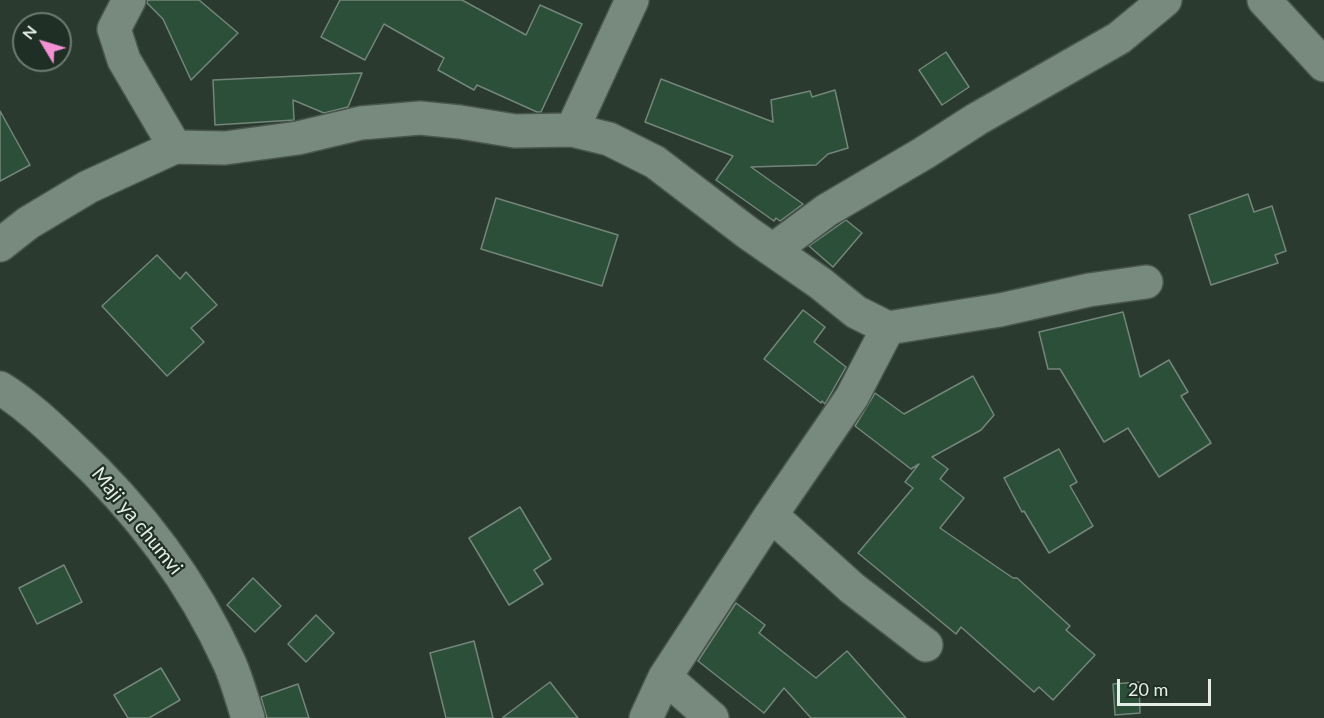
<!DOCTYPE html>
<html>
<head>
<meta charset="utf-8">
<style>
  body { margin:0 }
  #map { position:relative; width:1324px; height:718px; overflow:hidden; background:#2a3a2f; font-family:Lato,sans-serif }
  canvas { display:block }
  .north { position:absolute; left:12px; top:12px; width:60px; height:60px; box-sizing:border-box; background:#202f25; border:2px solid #6e7b73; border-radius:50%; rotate:308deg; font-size:16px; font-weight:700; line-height:24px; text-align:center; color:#e4eee7 }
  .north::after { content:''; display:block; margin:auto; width:21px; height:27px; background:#f491d4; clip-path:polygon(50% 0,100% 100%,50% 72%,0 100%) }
  .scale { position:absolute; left:1117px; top:679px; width:94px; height:27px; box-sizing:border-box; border:3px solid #e4eee7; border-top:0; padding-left:8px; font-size:18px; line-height:21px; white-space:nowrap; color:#e4eee7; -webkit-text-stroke:4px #202f25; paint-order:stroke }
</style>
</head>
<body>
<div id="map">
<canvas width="1324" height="718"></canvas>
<div class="north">N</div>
<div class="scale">20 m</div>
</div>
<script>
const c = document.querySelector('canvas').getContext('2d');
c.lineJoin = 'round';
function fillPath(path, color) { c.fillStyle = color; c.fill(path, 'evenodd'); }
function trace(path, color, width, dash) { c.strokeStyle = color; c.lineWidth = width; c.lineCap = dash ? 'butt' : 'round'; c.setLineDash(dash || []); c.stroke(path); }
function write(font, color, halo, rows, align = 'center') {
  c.font = font + ' Lato,sans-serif'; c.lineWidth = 4.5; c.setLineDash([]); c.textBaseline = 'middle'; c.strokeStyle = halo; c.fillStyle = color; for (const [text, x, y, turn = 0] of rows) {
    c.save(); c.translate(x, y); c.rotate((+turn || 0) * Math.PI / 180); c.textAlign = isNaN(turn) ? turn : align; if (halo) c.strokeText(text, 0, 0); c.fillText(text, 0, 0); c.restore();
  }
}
const building = new Path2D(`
  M 148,0 L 199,0 L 238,33 L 191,80 L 163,19 L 147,3 Z
  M 340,0 L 462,0 L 526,35 L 540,5 L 582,24 L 541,112 L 537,112 L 477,85 L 474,90 L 438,70 L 444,58 L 384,24 L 365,60 L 321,37 Z
  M 946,52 L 969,87 L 942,105 L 919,70 Z
  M 362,73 L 348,107 L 324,113 L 293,100 L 294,120 L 215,125 L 213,80 Z
  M 661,79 L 773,122 L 771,100 L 810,91 L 812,97 L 835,90 L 848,148 L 828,154 L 816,165 L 751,167 L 803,204 L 780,221 L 776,218 L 774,221 L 716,180 L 733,156 L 645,122 Z
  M 0,111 L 30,165 L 0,181 Z
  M 1248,194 L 1254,212 L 1272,206 L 1286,251 L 1275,255 L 1278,263 L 1211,285 L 1189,215 Z
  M 496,198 L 618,235 L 602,286 L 481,249 Z
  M 846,220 L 862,233 L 833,267 L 809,246 Z
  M 157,255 L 180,279 L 186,272 L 217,305 L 191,328 L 204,342 L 167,376 L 102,306 Z
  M 803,310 L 825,327 L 814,342 L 846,367 L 825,404 L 822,401 L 821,403 L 764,359 Z
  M 1123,312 L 1140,377 L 1169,360 L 1188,392 L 1181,396 L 1211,443 L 1159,477 L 1128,428 L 1104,442 L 1060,369 L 1048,369 L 1039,332 Z
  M 973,376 L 994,415 L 981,430 L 932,457 L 948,469 L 940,479 L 964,498 L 940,528 L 1013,578 L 1017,578 L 1070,626 L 1066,630 L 1095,655 L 1053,700 L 1039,687 L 1034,692 L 961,627 L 956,634 L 858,553 L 913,488 L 905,482 L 919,464 L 911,469 L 855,426 L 875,393 L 904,414 Z
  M 1059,449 L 1077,482 L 1070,486 L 1093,526 L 1049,553 L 1024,511 L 1022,512 L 1004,478 Z
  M 520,507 L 551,559 L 534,570 L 543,584 L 509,605 L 469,538 Z
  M 64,565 L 82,602 L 37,624 L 19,588 Z
  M 253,578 L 281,606 L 255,632 L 227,605 Z
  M 736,603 L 765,625 L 759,633 L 816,678 L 847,651 L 906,718 L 811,718 L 784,688 L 764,713 L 698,661 Z
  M 316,615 L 334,633 L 306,662 L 288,644 Z
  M 474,641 L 493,718 L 446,718 L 430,653 Z
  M 161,668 L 180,700 L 149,718 L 128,718 L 114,695 Z
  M 550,682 L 578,718 L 502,718 Z
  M 1139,682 L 1140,713 L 1115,715 L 1113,684 Z
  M 298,684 L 309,718 L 267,718 L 261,697 Z`);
const minor = new Path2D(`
  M 129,0 L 114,29 L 124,60 L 175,147
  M 1264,0 L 1324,65
  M 572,130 L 632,0
  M 0,245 L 28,223 L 88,187 L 175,147 L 225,148 L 298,138 L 361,123 L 420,118 L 460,122 L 515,131 L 572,130 L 609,139 L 655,162 L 748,233 L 820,283 L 856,312 L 888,328 L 1000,310 L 1089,290 L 1146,282
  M 773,250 L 827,210 L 924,153 L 977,119 L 1119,38 L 1165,0
  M 0,388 C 26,404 48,425 70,446 C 137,508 191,578 229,662 C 237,680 242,699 248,718
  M 771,515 L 852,588 L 926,645
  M 665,677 L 712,718
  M 646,718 L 665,677 L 771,515 L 852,397 L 888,328`);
const streetNames = [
  ["Maji ya chumvi",137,521,51]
];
fillPath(building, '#2b4f38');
trace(building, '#74867a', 1.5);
trace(minor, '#49564d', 36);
trace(minor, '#788a7e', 33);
write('20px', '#e4eee7', '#202f25', streetNames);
</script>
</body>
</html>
